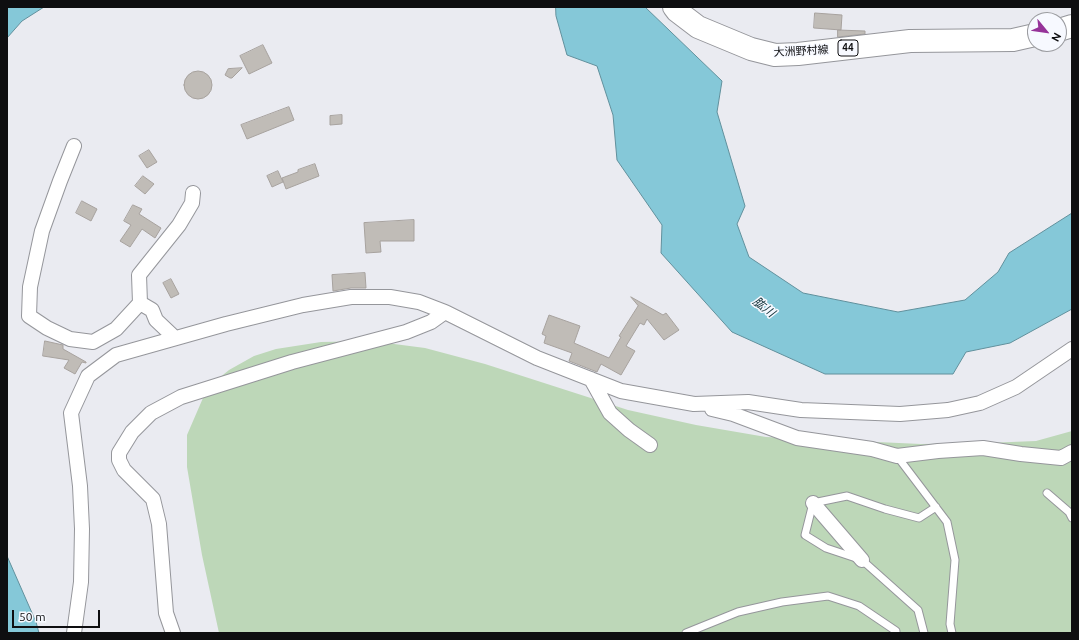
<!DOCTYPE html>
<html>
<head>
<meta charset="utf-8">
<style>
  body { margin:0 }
  #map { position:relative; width:1079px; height:640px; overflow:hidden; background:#eaebf1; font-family:Ubuntu,sans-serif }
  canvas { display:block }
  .frame { position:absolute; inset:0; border:8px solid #0e0e10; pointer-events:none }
  .north { position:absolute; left:1027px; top:12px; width:40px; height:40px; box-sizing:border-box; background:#f7f9ff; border:1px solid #9a9b9f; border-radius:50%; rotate:119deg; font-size:11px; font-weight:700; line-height:16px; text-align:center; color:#0e0e10 }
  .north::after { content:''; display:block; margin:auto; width:14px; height:18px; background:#963399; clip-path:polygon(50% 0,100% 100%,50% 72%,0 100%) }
  .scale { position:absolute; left:12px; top:610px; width:88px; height:18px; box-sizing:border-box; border:2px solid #0e0e10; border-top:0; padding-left:5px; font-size:12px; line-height:14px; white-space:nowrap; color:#0e0e10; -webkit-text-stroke:3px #f7f9ff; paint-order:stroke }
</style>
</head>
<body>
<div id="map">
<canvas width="1079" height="640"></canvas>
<div class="frame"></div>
<div class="north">N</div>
<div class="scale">50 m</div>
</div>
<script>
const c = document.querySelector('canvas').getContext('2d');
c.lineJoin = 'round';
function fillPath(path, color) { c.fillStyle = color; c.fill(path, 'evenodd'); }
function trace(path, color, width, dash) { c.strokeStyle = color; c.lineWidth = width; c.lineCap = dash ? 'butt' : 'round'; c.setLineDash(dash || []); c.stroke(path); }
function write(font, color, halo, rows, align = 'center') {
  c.font = font + ' Ubuntu,"Noto Sans JP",sans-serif'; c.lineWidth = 3; c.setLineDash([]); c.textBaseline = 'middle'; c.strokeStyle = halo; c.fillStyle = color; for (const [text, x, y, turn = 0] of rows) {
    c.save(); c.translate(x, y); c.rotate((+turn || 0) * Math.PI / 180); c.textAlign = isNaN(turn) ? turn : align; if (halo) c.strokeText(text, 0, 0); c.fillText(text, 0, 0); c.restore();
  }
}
const green = new Path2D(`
  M 371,341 L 425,348 L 485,364 L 628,410 L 696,425 L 766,437 L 921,444 L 986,443 L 1036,441 L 1072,431 L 1072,633 L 219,633 L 202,555 L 187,467 L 187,435 L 203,398 L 213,383 L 229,370 L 254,356 L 276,349 L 321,342 Z`);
const water = new Path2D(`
  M 7,7 L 44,7 L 22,21 L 7,38 Z
  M 556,7 L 645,7 L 722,81 L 717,112 L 745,206 L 737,224 L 749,257 L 803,293 L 898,312 L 965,300 L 998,272 L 1009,253 L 1072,213 L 1072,309 L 1010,343 L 966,352 L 953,374 L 825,374 L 732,332 L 661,253 L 662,225 L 617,160 L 613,115 L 597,66 L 567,55 L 556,16 Z
  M 7,556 L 36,622 L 39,633 L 7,633 Z`);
const building = new Path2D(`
  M 815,13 L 842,15 L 841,30 L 814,28 Z
  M 838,30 L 865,31 L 865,34 L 838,37 Z
  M 263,45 L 272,63 L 249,74 L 240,56 Z
  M 242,68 L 232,78 L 230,78 L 225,75 L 228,69 Z
  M184 85a14 14 0 1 1 28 0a14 14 0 1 1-28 0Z
  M 289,107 L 294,120 L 247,139 L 241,125 Z
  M 342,115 L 342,124 L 330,125 L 330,116 Z
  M 149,150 L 157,162 L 147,168 L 139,156 Z
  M 315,164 L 319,176 L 286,189 L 282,178 L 298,172 L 298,170 Z
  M 278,171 L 283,182 L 272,187 L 267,176 Z
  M 143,176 L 154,184 L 145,194 L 135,186 Z
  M 82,201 L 97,209 L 91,221 L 76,213 Z
  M 133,205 L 142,209 L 139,214 L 161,228 L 155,238 L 142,229 L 130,247 L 120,241 L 131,225 L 124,221 Z
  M 414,220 L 414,241 L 380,241 L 381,252 L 366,253 L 364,223 Z
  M 365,273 L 366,288 L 351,288 L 333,291 L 332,275 Z
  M 171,279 L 179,294 L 171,298 L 163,283 Z
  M 631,297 L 663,315 L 666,313 L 679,330 L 664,340 L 647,319 L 644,325 L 640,323 L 626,346 L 635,351 L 621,375 L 601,364 L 597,372 L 569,361 L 572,353 L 544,343 L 546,336 L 542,334 L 549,315 L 580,326 L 574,343 L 609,358 L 621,337 L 619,336 L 638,306 Z
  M 45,341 L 63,345 L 63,349 L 86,362 L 86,363 L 82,362 L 75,374 L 64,368 L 69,360 L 43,356 Z`);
const lane = new Path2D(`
  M 897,456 L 947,522 L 955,560 L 950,624 L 952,633
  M 1047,493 L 1069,512 L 1072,518
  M 686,633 L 738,612 L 782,602 L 828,596 L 859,606 L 896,631 L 896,633
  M 924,633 L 918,610 L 862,560 L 826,548 L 805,535 L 813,503 L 847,496 L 885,509 L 919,518 L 936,507`);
const street = new Path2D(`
  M 74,146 L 60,181 L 42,231 L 30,287 L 29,316 L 47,328 L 70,339 L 93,342 L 116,329 L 140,303 L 152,310 L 156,320 L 175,338
  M 140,303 L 139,275 L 179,225 L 192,203 L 193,193
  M 591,379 L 610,413 L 629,430 L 650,445
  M 712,409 L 733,414 L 797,438 L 872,449 L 897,456 L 938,451 L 983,448 L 1021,454 L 1061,458 L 1072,452
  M 813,503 L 862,560
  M 74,633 L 81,582 L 82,529 L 80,486 L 71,413 L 88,376 L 116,355 L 226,324 L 303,305 L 351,297 L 390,297 L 419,302 L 445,312 L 537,358 L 621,391 L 694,404 L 748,402 L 801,410 L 900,414 L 948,410 L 980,403 L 1016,387 L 1072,349
  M 173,633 L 166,613 L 159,524 L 153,499 L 124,470 L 119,460 L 119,453 L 132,432 L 151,413 L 181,397 L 292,362 L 406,332 L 431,322 L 445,312`);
const primary = new Path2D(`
  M 674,7 L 677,11 L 698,27 L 751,49 L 775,55 L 798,54 L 910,41 L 1013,40 L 1035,35
  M 1059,30 L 1072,26`);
const shields = [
  [848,48,20]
];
const shieldNames = [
  ["44",848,48]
];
const streetNames = [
  ["大洲野村線",801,51,-3]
];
const waterNames = [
  ["肱川",764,307,38]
];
fillPath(green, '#bdd7b8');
fillPath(water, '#85c8d8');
trace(water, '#61909c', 1);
fillPath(building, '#c0bcb7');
trace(building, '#a7a29e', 1);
trace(lane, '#95969b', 9);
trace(street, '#95969b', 16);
trace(primary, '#95969b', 24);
trace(lane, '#fff', 7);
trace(street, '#fff', 14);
trace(primary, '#fff', 22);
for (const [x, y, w] of shields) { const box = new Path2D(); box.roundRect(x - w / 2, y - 8, w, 16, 3); c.fillStyle = '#f7f9ff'; c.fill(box); trace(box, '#0e0e10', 1); }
write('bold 10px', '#0e0e10', null, shieldNames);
write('11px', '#0e0e10', '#f7f9ff', streetNames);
write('italic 12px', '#13343b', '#f7f9ff', waterNames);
</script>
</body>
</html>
